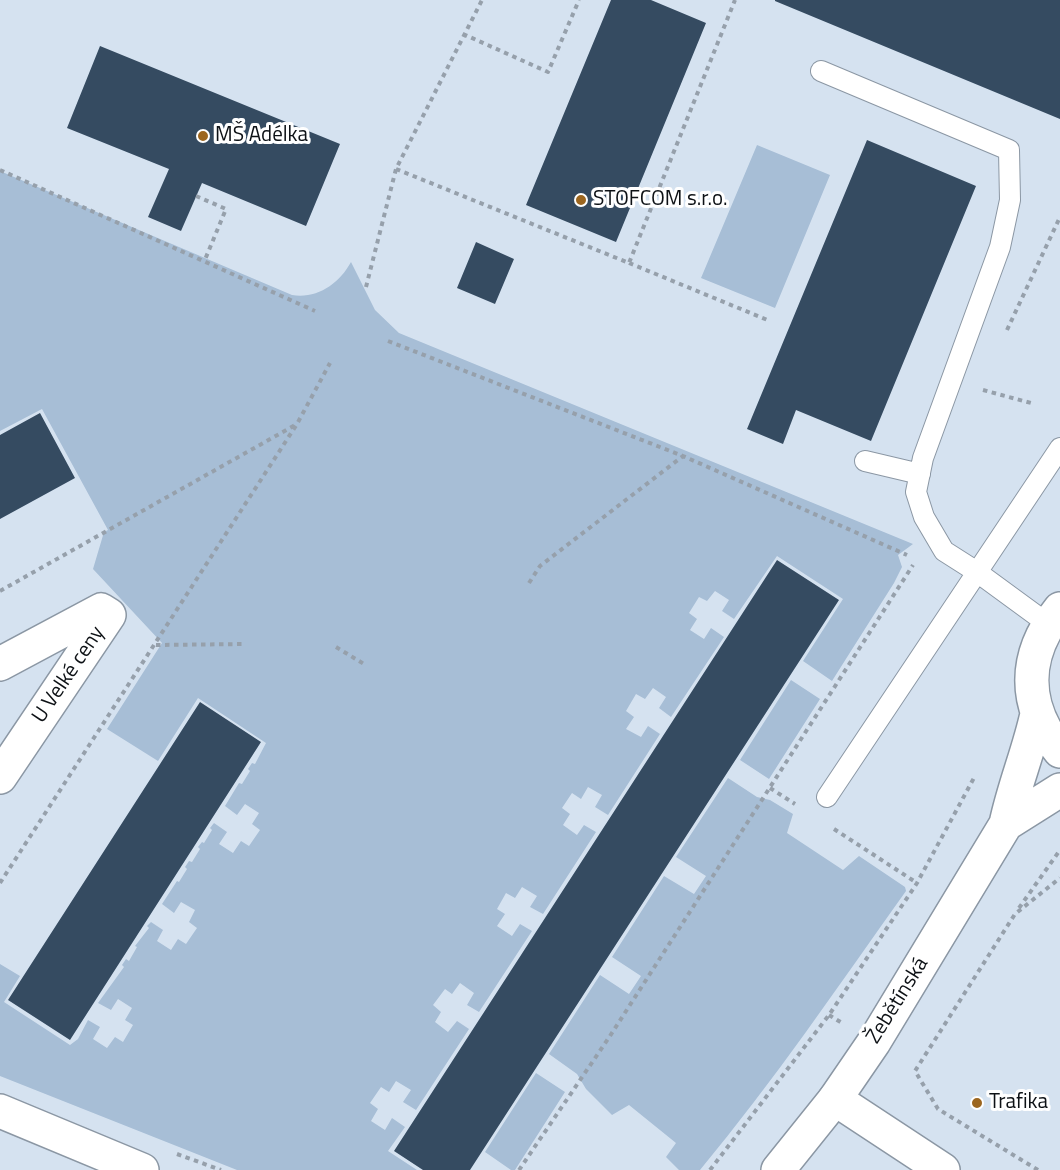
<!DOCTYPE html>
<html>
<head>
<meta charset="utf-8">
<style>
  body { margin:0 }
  canvas { display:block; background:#d5e2f0 }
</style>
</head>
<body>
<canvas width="1060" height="1170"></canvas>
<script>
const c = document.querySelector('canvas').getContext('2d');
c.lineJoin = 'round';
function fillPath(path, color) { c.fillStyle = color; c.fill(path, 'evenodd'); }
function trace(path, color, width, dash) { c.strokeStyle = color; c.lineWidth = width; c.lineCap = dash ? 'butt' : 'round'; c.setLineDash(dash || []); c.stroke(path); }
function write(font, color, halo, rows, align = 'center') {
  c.font = font + ' "Titillium Web",sans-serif'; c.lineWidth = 6; c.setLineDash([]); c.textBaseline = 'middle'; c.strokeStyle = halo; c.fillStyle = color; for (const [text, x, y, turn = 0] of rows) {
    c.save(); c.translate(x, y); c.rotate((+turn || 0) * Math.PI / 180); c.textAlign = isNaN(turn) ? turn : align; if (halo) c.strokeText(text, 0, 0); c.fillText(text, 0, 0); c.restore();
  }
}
const green = new Path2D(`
  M 757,145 L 830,175 L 775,308 L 701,278 Z
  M 0,171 L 292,295 C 317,299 339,284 351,262 L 375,310 L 399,333 L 913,544 L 898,555 L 902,567 L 894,583 L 832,681 L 803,661 L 843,599 L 777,556 L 734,619 L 722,611 L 729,600 L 715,591 L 707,601 L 699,597 L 689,613 L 697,619 L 690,630 L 704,639 L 711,628 L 724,637 L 671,717 L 659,708 L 666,697 L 653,688 L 645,699 L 636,694 L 626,711 L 634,717 L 626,729 L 641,737 L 648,726 L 660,734 L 608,815 L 595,807 L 602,795 L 588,787 L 581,799 L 572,793 L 562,808 L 570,814 L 563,825 L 577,835 L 584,825 L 596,832 L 543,914 L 530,907 L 537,896 L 522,887 L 515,898 L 506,893 L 497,909 L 505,914 L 497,926 L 512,936 L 520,924 L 532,931 L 479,1012 L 467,1005 L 474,993 L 460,983 L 452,994 L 445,989 L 433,1005 L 441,1012 L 435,1022 L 448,1032 L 457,1021 L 469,1029 L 416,1110 L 403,1102 L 411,1090 L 396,1081 L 389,1092 L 381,1087 L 370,1103 L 378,1109 L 371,1121 L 385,1130 L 392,1118 L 405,1127 L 388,1151 L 417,1170 L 237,1170 L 0,1076 L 0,964 L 20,976 L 4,1002 L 70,1045 L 78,1039 L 88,1020 L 100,1027 L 93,1039 L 107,1048 L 115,1037 L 123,1042 L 133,1025 L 125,1020 L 132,1008 L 118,999 L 111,1010 L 98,1003 L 124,967 L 122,965 L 126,959 L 129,961 L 137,947 L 135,946 L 149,928 L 147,926 L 151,922 L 163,930 L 157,941 L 171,950 L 178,939 L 186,944 L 197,928 L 189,922 L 195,910 L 181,902 L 174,913 L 162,904 L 177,881 L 179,882 L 187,869 L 185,867 L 189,861 L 192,862 L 200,849 L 198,847 L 202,842 L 204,843 L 212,830 L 210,828 L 214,823 L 227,832 L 219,844 L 233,853 L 241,841 L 249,846 L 260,830 L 252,824 L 259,813 L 245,804 L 237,815 L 225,806 L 239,783 L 242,784 L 250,771 L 248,769 L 252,763 L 255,764 L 266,743 L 198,698 L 158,761 L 107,729 L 162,643 L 93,569 L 104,532 L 108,530 L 42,409 L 0,431 Z
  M 791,680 L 820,699 L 769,779 L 740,760 Z
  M 728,778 L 757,797 L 770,800 L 793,814 L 787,833 L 843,870 L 859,856 L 905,887 L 906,891 C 839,985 774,1081 700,1170 L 679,1170 L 666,1157 L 676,1143 L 629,1105 L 612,1115 L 586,1089 L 577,1074 L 549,1054 L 600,975 L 629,994 L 641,976 L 612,957 L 664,876 L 694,894 L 706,876 L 676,857 Z
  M 536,1073 L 565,1092 L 515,1170 L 511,1170 L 485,1152 Z`);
const building = new Path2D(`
  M 611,0 L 651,0 L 706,23 L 616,242 L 526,205 Z
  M 775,0 L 1060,0 L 1060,119 L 775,1 Z
  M 100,46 L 340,144 L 306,226 L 202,183 L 181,231 L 148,217 L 169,169 L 67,128 Z
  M 867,140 L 976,186 L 871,441 L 796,410 L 783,444 L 747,429 Z
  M 476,242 L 514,259 L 495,304 L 457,288 Z
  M 40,413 L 75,478 L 0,519 L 0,435 Z
  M 777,560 L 839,600 L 470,1170 L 423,1170 L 394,1151 Z
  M 200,702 L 261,742 L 70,1040 L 8,1000 Z`);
const path = new Path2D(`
  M 463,34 L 548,72 L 579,0
  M 396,169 L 629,263 L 735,0
  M 0,170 L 315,311
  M 196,196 L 226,209 L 204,262
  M 629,263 L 770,321
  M 366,287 L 396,169 L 482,0
  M 1007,330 L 1060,217
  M 388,341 L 683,456 L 907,555
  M 983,390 L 1031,403
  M 529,583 L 540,566 L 683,456
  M 0,591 L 297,424
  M 156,645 L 246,644
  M 336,647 L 364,664
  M 770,788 L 795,804
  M 834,829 L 917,883
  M 0,883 L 297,424 L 330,363
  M 1019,908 L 1060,850
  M 829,1015 L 842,1023
  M 177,1154 L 221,1170
  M 519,1170 L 610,1036 L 913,565
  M 710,1170 L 829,1015 L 917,883 L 975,776
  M 1038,1170 L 938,1109 L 915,1071 L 1015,914 L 1060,878`);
const service = new Path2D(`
  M 821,71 L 1009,150 L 1010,200 L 1000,247 L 923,458 L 916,492 L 924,517 L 944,551 L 977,572 L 1048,624
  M 865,461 L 920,474
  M 827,797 L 1060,448`);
const minor = new Path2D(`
  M 0,664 L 101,610 L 109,615 L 0,777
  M 835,1099 L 943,1170
  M 0,1111 L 142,1170`);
const tertiary = new Path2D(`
  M 1060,609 C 1023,655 1022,705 1060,751
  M 1006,824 L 1060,790
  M 778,1170 L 835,1099 L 874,1042 L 1006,824 C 1014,786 1029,751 1037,714`);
const markers = [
  [203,136,6,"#9c661f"],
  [581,200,6,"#9c661f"],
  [977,1103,6,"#9c661f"]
];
const poiNames = [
  ["MŠ Adélka",215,136],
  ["STOFCOM s.r.o.",593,200],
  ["Trafika",989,1103]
];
const streetNames = [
  ["U Velké ceny",69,675,-56],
  ["Žebětínská",898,1001,-58]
];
fillPath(green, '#a7bed6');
fillPath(building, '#354b61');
trace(service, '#8b97a4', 22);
trace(minor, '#8b97a4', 36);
trace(tertiary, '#8b97a4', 36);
trace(path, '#96a0ab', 4, [4.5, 4.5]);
trace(service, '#fff', 20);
trace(minor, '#fff', 33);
trace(tertiary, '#fff', 33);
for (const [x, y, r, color] of markers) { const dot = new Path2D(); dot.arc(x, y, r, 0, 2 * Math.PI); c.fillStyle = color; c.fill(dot); trace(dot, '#fff', 2); }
write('21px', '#0d1115', '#fff', poiNames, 'left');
write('21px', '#0d1115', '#fff', streetNames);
</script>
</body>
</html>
